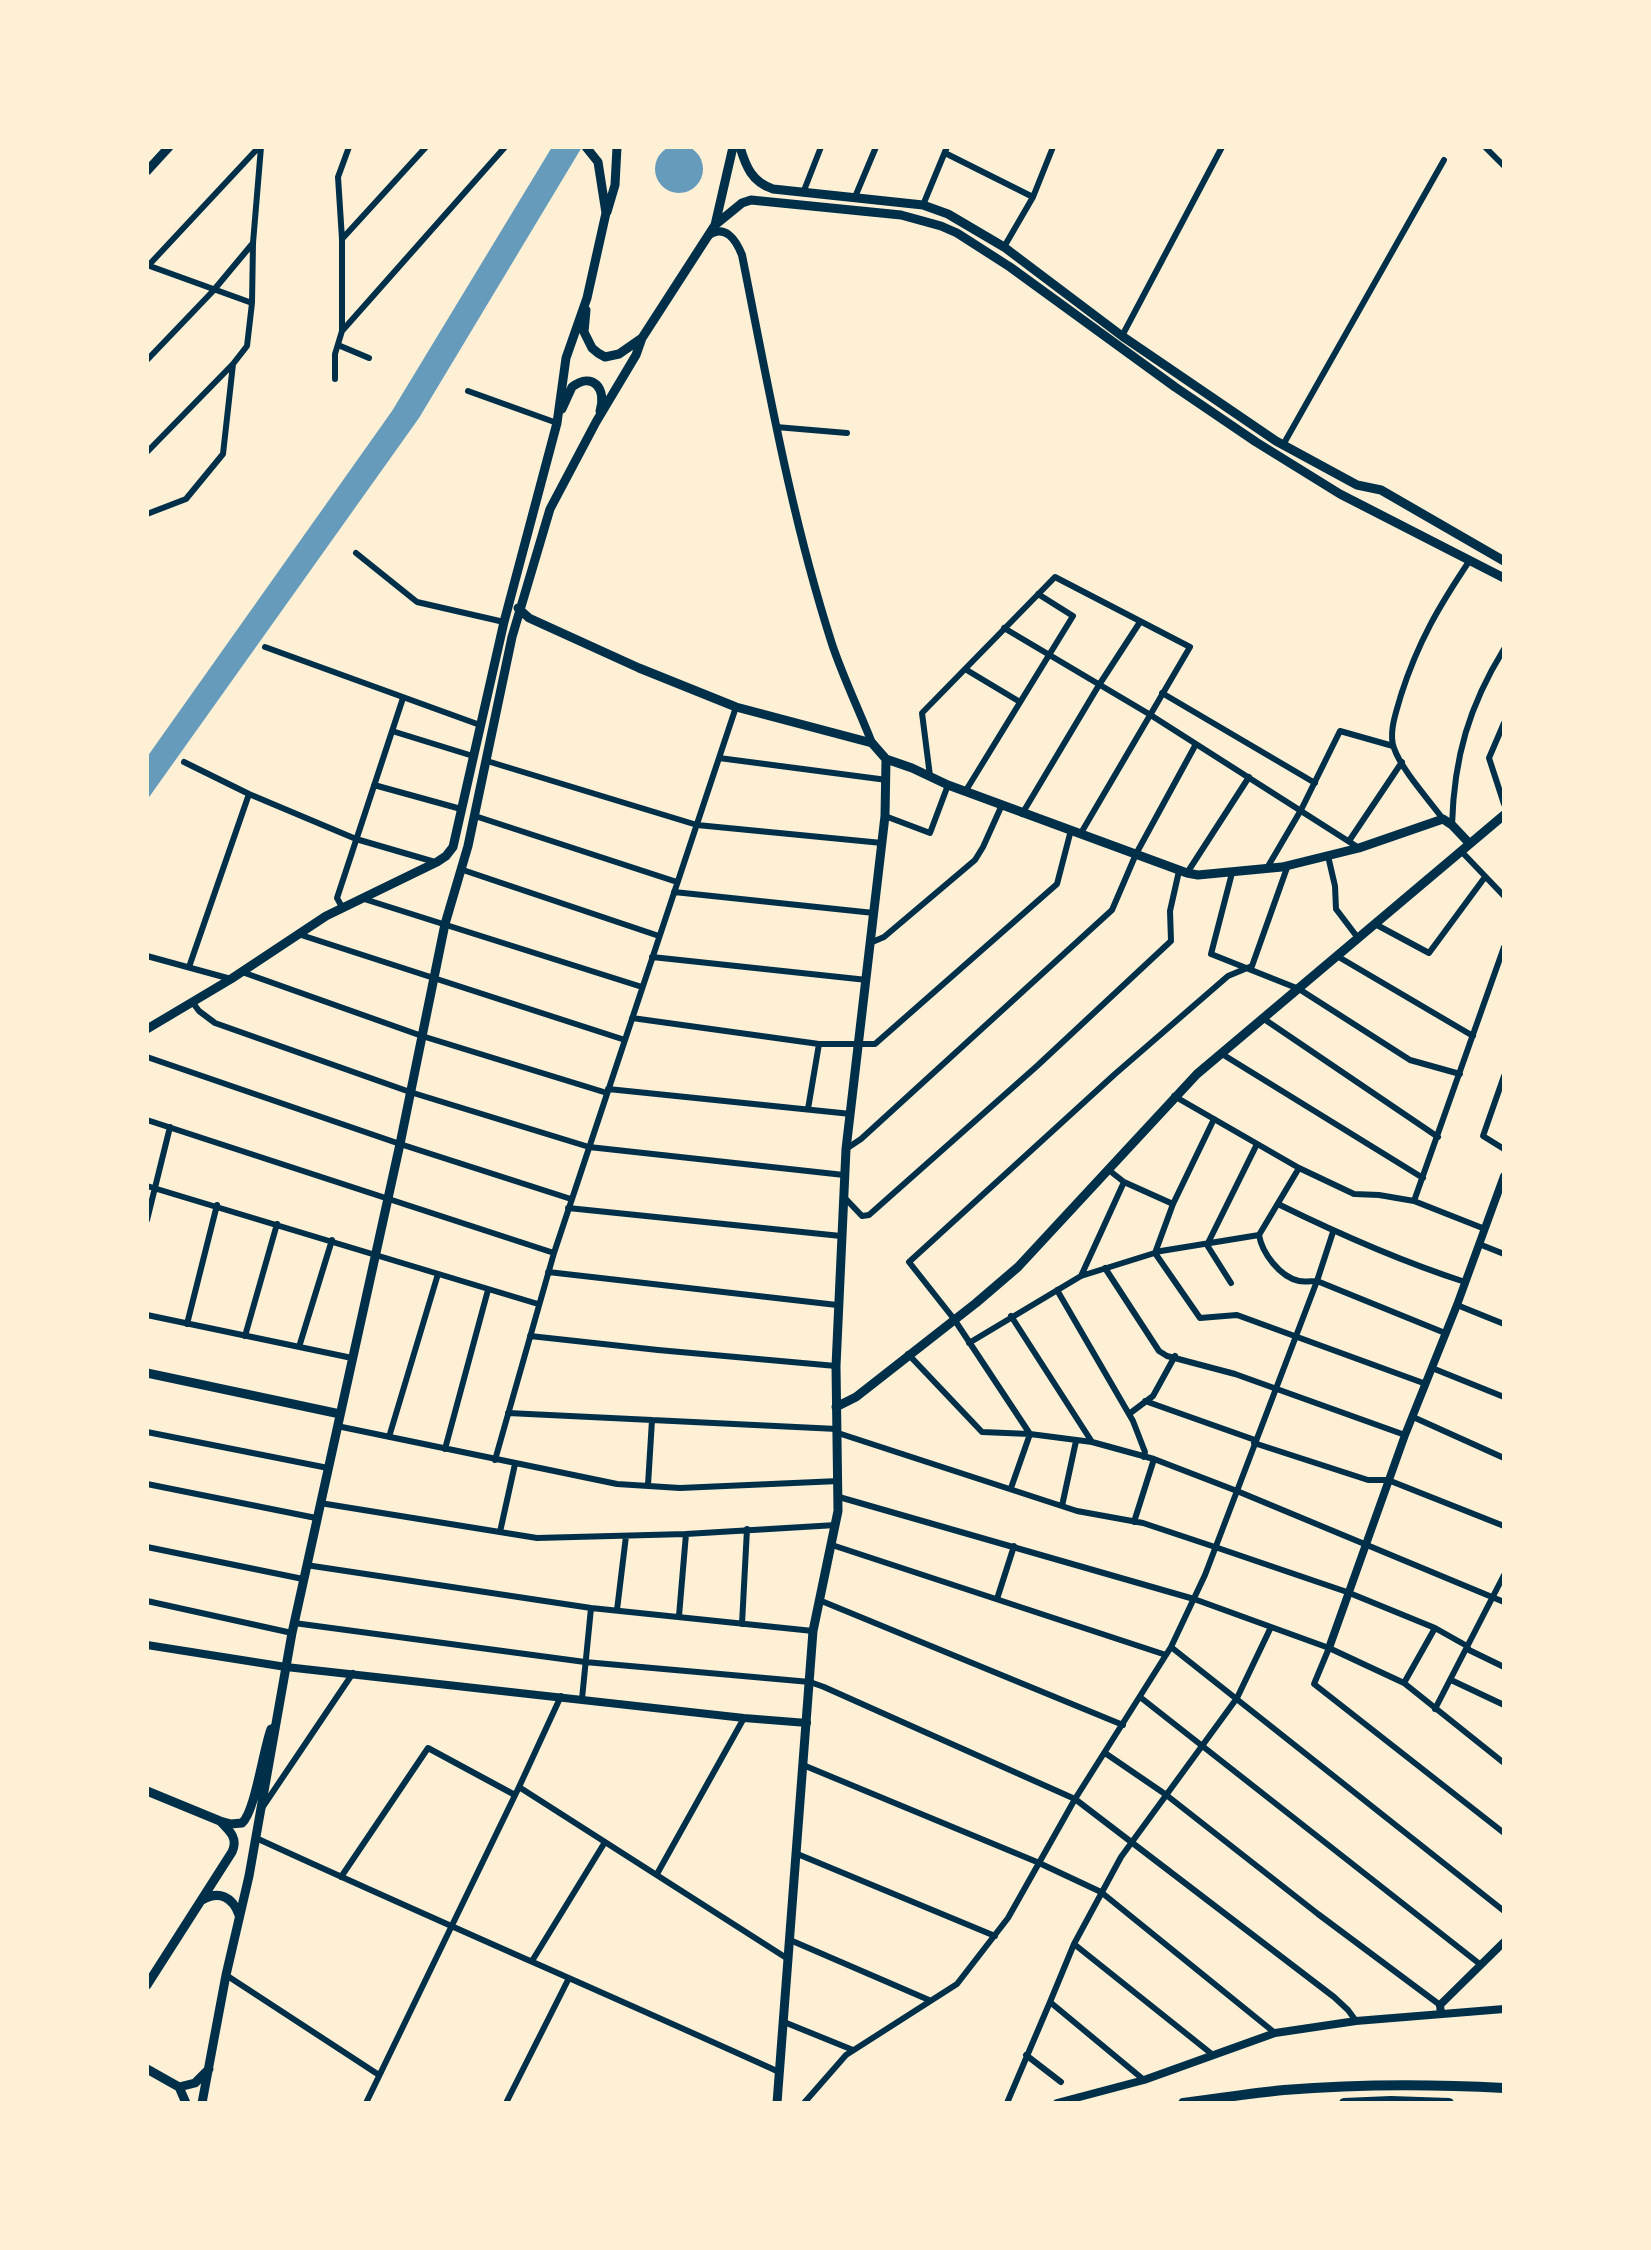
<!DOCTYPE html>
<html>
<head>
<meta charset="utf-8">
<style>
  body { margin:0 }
  #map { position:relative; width:1651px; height:2250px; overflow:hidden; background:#fdf0d5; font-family:Inter,sans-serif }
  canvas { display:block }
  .frame { position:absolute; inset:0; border:149px solid #fdf0d5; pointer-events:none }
</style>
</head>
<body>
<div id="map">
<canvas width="1651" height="2250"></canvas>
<div class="frame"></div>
</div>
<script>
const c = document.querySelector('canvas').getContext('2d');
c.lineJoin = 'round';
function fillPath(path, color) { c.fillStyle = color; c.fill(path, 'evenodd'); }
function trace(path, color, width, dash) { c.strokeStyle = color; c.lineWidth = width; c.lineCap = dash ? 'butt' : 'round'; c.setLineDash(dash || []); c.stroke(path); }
const water = new Path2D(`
  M655 169a24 24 0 1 1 48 0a24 24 0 1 1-48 0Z
  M 552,147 L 582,147 L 419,418 L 147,800 L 147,757 L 392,411 Z`);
const minor = new Path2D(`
  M 1485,147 L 1504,166
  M 945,153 L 1033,197
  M 803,193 L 821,147
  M 855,197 L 876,147
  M 923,205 L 947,147
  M 342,239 L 426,147
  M 1004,247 L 1033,197 L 1053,147
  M 147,265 L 252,303 L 253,243 L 261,147
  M 147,267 L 259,147
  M 342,331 L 505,147
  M 1122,336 L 1222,147
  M 338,345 L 369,358
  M 147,360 L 213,291 L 253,243
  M 335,379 L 335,354 L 342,331 L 342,239 L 338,177 L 349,147
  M 468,391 L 557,423
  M 776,427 L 847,433
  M 1283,445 L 1444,160
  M 147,452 L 233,364 L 247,346 L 252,303
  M 147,514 L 186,499 L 223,454 L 233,364
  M 356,553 L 417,602 L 504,622
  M 1004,628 L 1149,714 L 1359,848
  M 265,647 L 480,725
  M 965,669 L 1020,702
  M 1162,693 L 1315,783
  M 1504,723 L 1489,758 L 1504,804
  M 392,731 L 473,756
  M 719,758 L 887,780
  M 487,761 L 697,825 L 882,843
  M 184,762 L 249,794 L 356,839 L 435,862
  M 930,776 L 922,713 L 1055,577 L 1190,647 L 1081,833
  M 374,785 L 461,809
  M 965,792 L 1073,616 L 1038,594
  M 1022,814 L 1099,685 L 1140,622
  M 475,816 L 677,882
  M 885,816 L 930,833 L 948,785
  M 1443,819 C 1429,800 1401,769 1394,748 C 1388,732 1397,710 1401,695 C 1418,642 1439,606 1470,560
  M 1452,825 C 1454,757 1469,706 1504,649
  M 1349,841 L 1402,762
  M 1461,851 L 1504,896
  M 1328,856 L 1335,886 L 1336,909 L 1358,938
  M 1267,868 L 1301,810 L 1340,731 L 1393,746
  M 460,869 L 659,936
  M 1187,873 L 1249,777
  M 1232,873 L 1211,954 L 1299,989 L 1410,1060 L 1460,1074
  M 674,892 L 874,913
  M 361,898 L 642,987
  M 342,907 L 337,898 L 403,698
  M 1375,924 L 1429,953 L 1485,877
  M 298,934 L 625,1040
  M 870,943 L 884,937 L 975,860 L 983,847 L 1001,807
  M 147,956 L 231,979
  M 1337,956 L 1473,1036
  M 652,957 L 867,980
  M 189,967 L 249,794
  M 242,972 L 422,1036 L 607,1093
  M 193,1003 L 199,1011 L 215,1023 L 410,1092 L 589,1147 L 844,1175
  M 632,1018 L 819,1044 L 875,1044 L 1057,884 L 1071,830
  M 1264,1019 L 1438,1137
  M 1222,1054 L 1423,1178
  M 147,1057 L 400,1144 L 571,1199
  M 1504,1076 L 1483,1136 L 1504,1149
  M 608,1089 L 851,1114
  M 1174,1096 L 1299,1168 L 1354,1194 L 1379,1195 L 1414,1201 L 1485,1229
  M 808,1109 L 819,1044
  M 1214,1119 L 1173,1204 L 1155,1253 L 1200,1318 L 1237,1315 L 1426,1384
  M 147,1120 L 554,1253
  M 846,1149 L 861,1139 L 1112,910 L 1136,854 L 1196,744
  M 1110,1171 L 1124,1182 L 1173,1204
  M 147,1186 L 538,1304
  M 844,1197 L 862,1216 L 869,1215 L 1037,1066 L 1171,941 L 1170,911 L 1179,871
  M 1414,1201 L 1504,947
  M 1278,1204 C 1339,1234 1400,1261 1465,1282
  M 568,1208 L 841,1236
  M 147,1220 L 170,1127
  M 1259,1235 C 1262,1253 1280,1277 1299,1281 C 1304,1282 1311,1281 1317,1281 L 1445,1333
  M 1479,1244 L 1504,1254
  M 1105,1268 L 1159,1351 L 1167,1356 L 1235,1374 L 1405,1435
  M 548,1272 L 837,1305
  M 1081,1276 L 1124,1182
  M 1231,1283 L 1207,1245 L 1257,1144
  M 1057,1290 L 1133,1421 L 1145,1452 L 1144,1457
  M 1457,1305 L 1504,1324
  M 147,1315 L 352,1358
  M 1011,1316 L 1092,1442
  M 187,1324 L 217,1205
  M 245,1336 L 277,1224
  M 530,1336 L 658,1350 L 836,1366
  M 969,1343 L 1081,1276 L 1161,1251 L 1259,1235 L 1299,1168
  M 299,1347 L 332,1240
  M 908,1354 L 982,1432 L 1030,1434 L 1092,1442 L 1154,1459 L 1237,1491 L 1504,1602
  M 1432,1368 L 1504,1397
  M 1145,1401 L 1255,1440
  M 508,1413 L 837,1429
  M 1129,1414 L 1153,1396 L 1175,1356
  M 1413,1417 L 1504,1458
  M 337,1426 L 617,1484 L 680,1488 L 839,1481
  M 147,1432 L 328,1468
  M 838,1433 L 1077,1511 L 1143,1523 L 1215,1547 L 1347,1592 L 1435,1628 L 1467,1646 L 1469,1650 L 1504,1667
  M 389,1437 L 438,1274
  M 1254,1443 L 1368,1480 L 1388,1480 L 1504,1526
  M 445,1449 L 488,1290
  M 495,1460 L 554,1253 L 736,707
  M 147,1484 L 316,1518
  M 648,1485 L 652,1420
  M 1011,1488 L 1030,1434 L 954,1319 L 909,1262 L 1115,1074 L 1228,976 L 1252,966 L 1288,865
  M 839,1497 L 1194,1599 L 1329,1648 L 1404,1683 L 1504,1763
  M 320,1503 L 537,1538 L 686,1534 L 836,1525
  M 1062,1506 L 1076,1441
  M 1134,1522 L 1154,1459
  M 500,1532 L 515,1464
  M 832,1545 L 1166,1655
  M 147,1547 L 303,1579
  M 306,1565 L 591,1608 L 813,1631
  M 997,1599 L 1014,1546
  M 819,1600 L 1123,1725
  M 147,1601 L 292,1633
  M 617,1610 L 626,1536
  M 679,1616 L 686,1534
  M 294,1623 L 585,1662 L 810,1682 L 824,1687 L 1075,1799 L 1334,1997 L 1348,2010 L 1356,2021
  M 742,1624 L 747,1529
  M 1171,1647 L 1504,1911
  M 1329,1648 L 1314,1684 L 1504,1833
  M 1451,1680 L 1504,1705
  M 1404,1683 L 1435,1628
  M 561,1696 L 519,1787 L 788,1959
  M 1140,1697 L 1481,1965
  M 582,1699 L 591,1608
  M 1435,1709 L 1504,1575
  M 1105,1753 L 1165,1794 L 1318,1914 L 1440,2005
  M 803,1765 L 1037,1862 L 1101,1892 L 1275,2033
  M 262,1808 L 353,1673
  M 256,1838 C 430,1918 605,1993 779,2072
  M 795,1853 L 995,1936
  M 657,1874 L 744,1718
  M 341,1877 L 428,1748 L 515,1795
  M 790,1940 L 929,2000
  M 1074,1944 L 1213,2055
  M 532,1961 L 605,1842
  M 226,1975 L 379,2075
  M 1050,2002 L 1074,1944 L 1121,1857 L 1237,1698 L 1271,1627
  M 784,2022 L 853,2050
  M 1026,2055 L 1061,2082
  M 366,2103 L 519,1787
  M 506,2103 L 568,1980
  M 804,2103 L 846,2055 L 957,1984 L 1008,1918 L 1075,1799 L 1171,1647 L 1205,1575 L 1317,1281 L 1333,1232
  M 1007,2103 L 1050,2002 L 1144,2080`);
const tertiary = new Path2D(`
  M 708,236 C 725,223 736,240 742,255 C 768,385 791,517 832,644 C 843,677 859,710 872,743
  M 147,1645 L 286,1667 L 744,1718 L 807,1723
  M 1329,1648 L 1405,1435 L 1457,1305 L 1504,1176
  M 1441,2014 L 1440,2005 L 1504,1942
  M 1057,2103 L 1144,2080 L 1275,2033 L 1356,2021 L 1504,2009`);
const secondary = new Path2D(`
  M 740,147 C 746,167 752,182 773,189 L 923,205 L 948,214 L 1004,247 L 1122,336 L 1276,441 L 1357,485 L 1381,490 L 1504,561
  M 147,171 L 169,147
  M 607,212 L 615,185 L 617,147
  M 715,225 L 742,203 L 751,200 L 901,215 L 941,226 L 957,233 L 1010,267 L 1175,387 L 1256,442 L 1340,494 L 1504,578
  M 586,310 L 584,332 L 592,348 L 598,353 L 605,357 L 619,354 L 642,338 L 715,225 L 733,147
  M 562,409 L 572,387 C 593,371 607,389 600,411
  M 518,608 L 529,618 L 639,668 L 736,707 L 872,743 L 886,759 L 912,768 L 948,785 L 1187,873 L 1198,875 L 1282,867 L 1359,848 L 1443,819 L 1452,825 L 1469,843
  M 147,1029 L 231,979 L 326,916 L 437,862 L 446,856 L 453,847 L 504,622 L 557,423 L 566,358 L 587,298 L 606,213 L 598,162 L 586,147
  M 147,1373 L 340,1414
  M 836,1407 L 856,1397 L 976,1303 L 1018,1267 L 1197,1074 L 1504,815
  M 147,1791 L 220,1821 L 231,1824 L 242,1823 C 255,1812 263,1750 271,1729
  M 202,1900 C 219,1890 233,1897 239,1915
  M 147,1985 L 232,1852 C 238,1839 231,1832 221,1822
  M 147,2069 L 179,2087 L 186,2103
  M 179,2087 L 195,2083 L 209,2069
  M 202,2103 L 226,1975 L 249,1876 L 292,1633 L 400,1144 L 445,924 L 468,846 L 512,637 L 550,509 L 596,422 L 636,355 L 642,338
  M 777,2103 L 813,1631 L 838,1511 L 836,1366 L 846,1149 L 885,816 L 886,759`);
const trunk = new Path2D(`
  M 1183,2103 C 1217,2099 1250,2093 1284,2090 C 1358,2084 1430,2084 1504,2088
  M 1344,2103 L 1391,2101 L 1449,2103`);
fillPath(water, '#669bbc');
trace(minor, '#003049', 6);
trace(tertiary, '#003049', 8);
trace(secondary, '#003049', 9);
trace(trunk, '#003049', 10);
</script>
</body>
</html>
